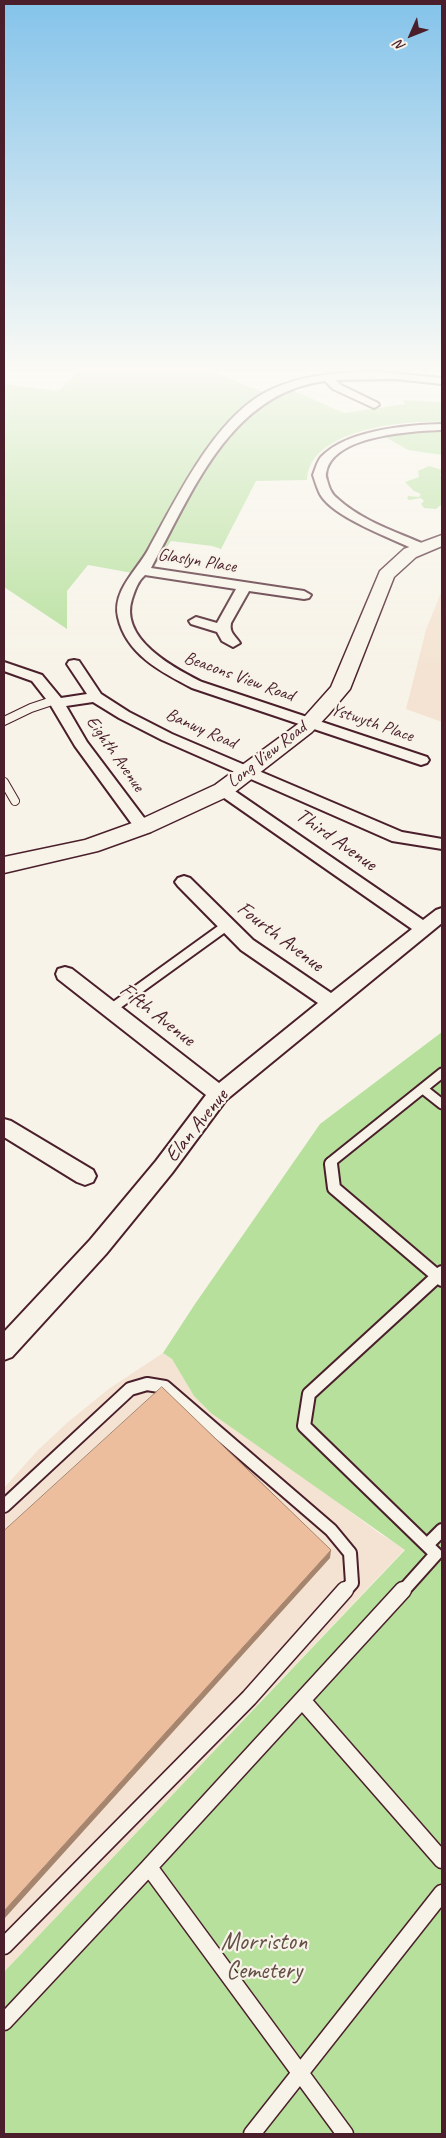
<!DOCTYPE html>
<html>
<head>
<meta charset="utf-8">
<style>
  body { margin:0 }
  #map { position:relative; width:446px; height:2138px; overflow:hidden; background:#f7f3e8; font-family:Caveat,sans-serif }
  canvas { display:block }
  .frame { position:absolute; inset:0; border:5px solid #4a1f2b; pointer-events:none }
  .north { position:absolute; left:386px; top:10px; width:50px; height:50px; -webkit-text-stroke:4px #f7f3e8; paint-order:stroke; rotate:226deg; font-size:14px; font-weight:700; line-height:20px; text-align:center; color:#4a1f2b }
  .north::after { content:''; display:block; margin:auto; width:18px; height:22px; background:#4a1f2b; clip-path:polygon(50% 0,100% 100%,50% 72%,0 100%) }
</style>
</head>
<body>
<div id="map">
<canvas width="446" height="2138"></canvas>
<div class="frame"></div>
<div class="north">N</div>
</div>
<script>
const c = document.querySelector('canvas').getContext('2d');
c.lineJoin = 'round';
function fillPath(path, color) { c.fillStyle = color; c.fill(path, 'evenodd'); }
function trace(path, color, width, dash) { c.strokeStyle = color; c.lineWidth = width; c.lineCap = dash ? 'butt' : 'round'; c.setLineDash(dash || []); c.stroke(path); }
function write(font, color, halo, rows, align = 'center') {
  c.font = font + ' Caveat,sans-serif'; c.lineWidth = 4.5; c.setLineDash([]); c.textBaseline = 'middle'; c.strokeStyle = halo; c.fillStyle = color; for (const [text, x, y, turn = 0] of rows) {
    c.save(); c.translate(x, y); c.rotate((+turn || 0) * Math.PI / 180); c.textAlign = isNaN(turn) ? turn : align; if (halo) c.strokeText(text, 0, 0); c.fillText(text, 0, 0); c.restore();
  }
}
const built = new Path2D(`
  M 442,590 L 442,722 L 406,709 L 426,630 Z
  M 163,1353 L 172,1359 L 194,1396 L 379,1533 L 405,1549 L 4,1972 L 4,1488 L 38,1450 L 68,1422 L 110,1388 Z`);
const green = new Path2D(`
  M 78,372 L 212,372 L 276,397 L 292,390 L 344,413 L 405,404 L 403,400 L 442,402 L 442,422 C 405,420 309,429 307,480 L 256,481 L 221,549 L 212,546 L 171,541 L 153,568 L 138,574 L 88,565 L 67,591 L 67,629 L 4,587 L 4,384 L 58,391 Z
  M 442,430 L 442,455 L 408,450 L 382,435 L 411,431 Z
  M 429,466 L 442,470 L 440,475 L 442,477 L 442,504 L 436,509 L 424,508 L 421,504 L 424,501 L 421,498 L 409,500 L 407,498 L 408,496 L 419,497 L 421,494 L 414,491 L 405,482 L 419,477 L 418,471 Z
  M 442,1032 L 442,2134 L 4,2134 L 4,1972 L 405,1550 L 211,1413 L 194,1396 L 172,1359 L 163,1353 L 195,1304 L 320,1124 Z`);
const laneFar3 = new Path2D(`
  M 4,721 L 31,708 L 55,700
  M 4,782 L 15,801`);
const laneFar2 = new Path2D(`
  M 111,1009 L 226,926
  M 423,1089 L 442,1104
  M 331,1165 L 331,1162 L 442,1073`);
const laneFar1 = new Path2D(`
  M 331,1164 L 334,1188 L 442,1280
  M 4,1506 L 130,1389 L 147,1384 L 165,1387 L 331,1530 L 350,1553 L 352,1583 L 344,1592
  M 427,1545 L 442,1530
  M 402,1592 L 436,1554 L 304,1426 L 309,1394 L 442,1272`);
const lane = new Path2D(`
  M 302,1700 L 442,1860
  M 149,1867 L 403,1590
  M 4,1946 L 249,1698 L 345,1590
  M 4,2022 L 149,1867 L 345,2134
  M 252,2134 L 442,1893`);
const street = new Path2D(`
  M 379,372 L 442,378 L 442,384 L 395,379 L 335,380 L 341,385 L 378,403 L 379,405 L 374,408 L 333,389 L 325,381 C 229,393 192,494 151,568 L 304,591 L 311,595 L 309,598 L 304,599 L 249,591 L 231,623 C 229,633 235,635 240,643 L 233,647 L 222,641 L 217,632 L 191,624 L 189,621 L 196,617 L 217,623 L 236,589 L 145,575 C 138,581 135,590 132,599 C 119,639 174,668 202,682 L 427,757 L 429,760 L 427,763 L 421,765 L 192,688 C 161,672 126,654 118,617 C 112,591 137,570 148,550 C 176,500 214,418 268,391 C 302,374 341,372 379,372 Z
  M 442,424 L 442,430 C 413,431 338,435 327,469 C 326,473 325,475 327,480 C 329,487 331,494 338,499 C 362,521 397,532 426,545 L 428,548 L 426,551 L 418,551 C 393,539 332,517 320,494 C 317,488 315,481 313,475 C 315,470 317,462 321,457 C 347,430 406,425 442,424 Z
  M 74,660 L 79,661 L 101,694 L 129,712 L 172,734 L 402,832 L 442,839 L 442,849 L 392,841 L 162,740 L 119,718 L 93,702 L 66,706 L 87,742 L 151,827 L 149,831 L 143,832 L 137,831 L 75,746 L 50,704 L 32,681 L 4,671 L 4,662 L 42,675 L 61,698 L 87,694 L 67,664 L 69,661 Z
  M 223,785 L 229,787 L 423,920 L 436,910 L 442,908 L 442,923 L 226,1100 L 172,1173 L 106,1254 L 12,1357 L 4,1360 L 4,1332 L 90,1240 L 156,1161 L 206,1095 L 58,979 L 56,974 L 58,969 L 65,967 L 72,969 L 219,1083 L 318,1003 L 241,950 L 178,886 L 175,882 L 178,878 L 184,876 L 190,878 L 253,940 L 331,993 L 412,929 L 217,793 L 215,790 L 217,787 Z
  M 4,1119 L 11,1121 L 93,1170 L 96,1176 L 93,1182 L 85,1185 L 77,1182 L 4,1137 Z`);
const secondary = new Path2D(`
  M 442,535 L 442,546 L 416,557 L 394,577 L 350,689 L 329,714 L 312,732 L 231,795 L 151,832 L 98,851 L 4,873 L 4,857 L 85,840 L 135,822 L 215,785 L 298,724 L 331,687 L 380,571 L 404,549 Z`);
const shadedWall = new Path2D(`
  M 331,1550 L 330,1558 L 4,1919 L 4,1911 Z`);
const building = new Path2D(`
  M 162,1387 L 331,1550 L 4,1911 L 4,1531 Z`);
const farStreetnames = [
  ["Glaslyn Place",197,561,9],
  ["Beacons View Road",239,677,20],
  ["Ystwyth Place",372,723,19],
  ["Banwy Road",201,729,24],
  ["Eighth Avenue",115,754,55],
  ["Long View Road",267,755,-38]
];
const streetNames = [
  ["Third Avenue",336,840,35],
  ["Fourth Avenue",280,937,37],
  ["Fifth Avenue",157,1015,38],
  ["Elan Avenue",197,1126,-51]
];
const nearParknames = [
  ["Morriston",264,1942],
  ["Cemetery",264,1971]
];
fillPath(built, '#f4e3d2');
fillPath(green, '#b6e09c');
trace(laneFar3, '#4a1f2b', 10);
trace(laneFar2, '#4a1f2b', 13);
trace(laneFar1, '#4a1f2b', 16);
trace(lane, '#4a1f2b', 19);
trace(street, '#4a1f2b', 4);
trace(secondary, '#4a1f2b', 3);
trace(laneFar3, '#f7f3e8', 8);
trace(laneFar2, '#f7f3e8', 9);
trace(laneFar1, '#f7f3e8', 12);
trace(lane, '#f7f3e8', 16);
fillPath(street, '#f7f3e8');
fillPath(secondary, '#f7f3e8');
fillPath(shadedWall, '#a6856e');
fillPath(building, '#edbe9d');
trace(building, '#a6856e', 1);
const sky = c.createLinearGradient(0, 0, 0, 671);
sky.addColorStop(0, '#84c3ea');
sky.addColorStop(0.55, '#fbfaf5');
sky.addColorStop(1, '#fbfaf500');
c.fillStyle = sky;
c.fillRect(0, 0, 446, 671);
write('18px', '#4a1f2b', '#f7f3e8', farStreetnames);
write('21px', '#4a1f2b', '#f7f3e8', streetNames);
write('25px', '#654f47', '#f7f3e8', nearParknames);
</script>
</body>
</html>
